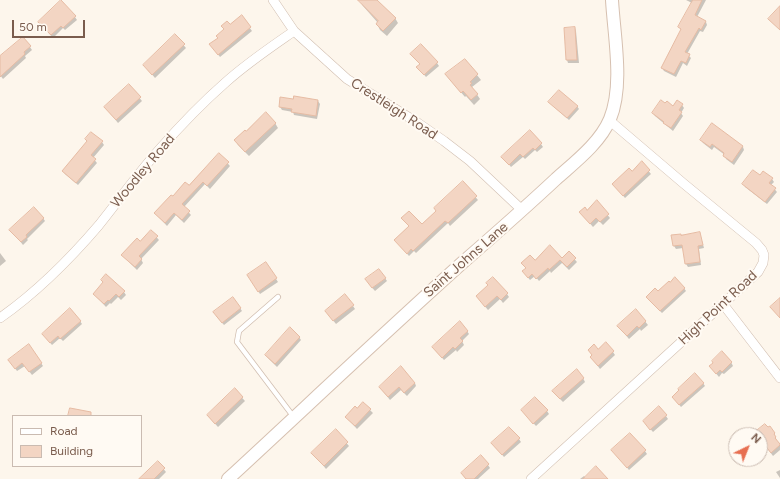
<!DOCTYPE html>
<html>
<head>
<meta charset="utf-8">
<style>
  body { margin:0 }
  #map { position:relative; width:780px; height:479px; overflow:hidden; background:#fdf6ec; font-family:Figtree,sans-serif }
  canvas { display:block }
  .legend { position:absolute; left:12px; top:415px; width:130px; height:52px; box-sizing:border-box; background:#fffaf3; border:1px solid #cabbb1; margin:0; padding:5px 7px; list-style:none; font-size:12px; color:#7a5c4d }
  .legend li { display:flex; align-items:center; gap:8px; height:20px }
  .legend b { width:20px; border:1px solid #cabbb1 }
  .north { position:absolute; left:728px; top:427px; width:40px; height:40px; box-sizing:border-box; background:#fffaf3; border:1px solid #cabbb1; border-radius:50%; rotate:43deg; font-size:11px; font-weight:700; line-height:16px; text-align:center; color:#7a5c4d }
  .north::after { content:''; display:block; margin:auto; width:14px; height:18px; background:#e76f51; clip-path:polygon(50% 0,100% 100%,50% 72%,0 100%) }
  .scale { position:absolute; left:12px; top:20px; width:73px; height:18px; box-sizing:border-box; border:2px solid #7a5c4d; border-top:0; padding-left:5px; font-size:12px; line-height:14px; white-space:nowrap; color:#7a5c4d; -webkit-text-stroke:3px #fffaf3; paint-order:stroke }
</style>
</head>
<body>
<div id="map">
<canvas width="780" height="479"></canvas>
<ul class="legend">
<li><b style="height:5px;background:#fff"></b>Road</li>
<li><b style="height:11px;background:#f3d5c3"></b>Building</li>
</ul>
<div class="north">N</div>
<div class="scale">50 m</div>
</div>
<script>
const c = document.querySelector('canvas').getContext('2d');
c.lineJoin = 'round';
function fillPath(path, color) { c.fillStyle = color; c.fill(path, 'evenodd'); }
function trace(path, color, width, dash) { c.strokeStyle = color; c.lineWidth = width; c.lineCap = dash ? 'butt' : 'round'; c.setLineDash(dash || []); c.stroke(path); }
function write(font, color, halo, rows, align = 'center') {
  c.font = font + ' Figtree,sans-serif'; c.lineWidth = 4; c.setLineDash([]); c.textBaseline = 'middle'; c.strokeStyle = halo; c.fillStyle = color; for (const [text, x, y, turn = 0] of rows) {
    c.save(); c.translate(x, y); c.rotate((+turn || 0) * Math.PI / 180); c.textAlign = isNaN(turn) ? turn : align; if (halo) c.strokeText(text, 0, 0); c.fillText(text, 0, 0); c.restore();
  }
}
const shadow = new Path2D(`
  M 361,0 L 375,0 L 395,18 L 398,23 L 387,36 L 380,30 L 377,24 L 378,23 L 363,6 L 360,1 Z
  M 686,0 L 706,0 L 697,17 L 706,22 L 707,25 L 703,32 L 700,31 L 687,54 L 691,58 L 687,66 L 683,63 L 676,77 L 664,71 L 662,68 L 681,30 L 679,27 L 692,3 Z
  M 241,16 L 252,31 L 220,57 L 213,48 L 219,38 L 230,26 Z
  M 75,17 L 77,20 L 65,30 L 63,28 L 53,38 L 41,25 Z
  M 575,28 L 576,31 L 579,63 L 568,63 L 567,60 L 565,29 Z
  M 175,35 L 186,48 L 155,78 L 144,65 Z
  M 30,47 L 32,50 L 25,56 L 26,58 L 3,79 L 0,75 L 0,59 Z
  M 414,57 L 437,63 L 439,66 L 426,77 L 420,70 L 421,65 Z
  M 465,60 L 481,80 L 472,87 L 480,99 L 474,105 L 466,96 L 465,97 L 446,75 Z
  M 129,85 L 142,101 L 118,123 L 105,107 Z
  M 294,100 L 318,101 L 320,104 L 317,119 L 294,115 L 293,112 L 282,110 L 280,107 Z
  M 550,102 L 577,106 L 579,109 L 569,120 L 552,105 Z
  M 682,105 L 684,108 L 681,113 L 683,116 L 673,131 L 655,116 L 653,113 Z
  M 275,123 L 278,128 L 249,156 L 238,145 L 235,140 L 246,132 Z
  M 712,125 L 743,147 L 744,150 L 734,165 L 726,159 L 725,155 L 714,147 L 712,150 L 703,143 L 701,140 Z
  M 102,142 L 104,145 L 93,158 L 97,163 L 78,185 L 65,174 L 63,171 Z
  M 541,144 L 543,147 L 537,152 L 535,150 L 525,159 L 523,157 L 511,167 L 505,160 Z
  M 219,154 L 230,166 L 210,189 L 205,184 L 184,207 L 191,215 L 184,223 L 176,215 L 167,226 L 155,213 L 173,197 L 189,187 Z
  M 642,163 L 651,174 L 625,198 L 613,184 L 631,173 Z
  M 760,176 L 772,179 L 774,182 L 771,185 L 777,192 L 767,204 L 745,187 L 744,184 Z
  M 463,183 L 478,200 L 450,226 L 448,223 L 416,253 L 414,251 L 409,256 L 395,240 L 409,226 L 422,226 Z
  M 597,202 L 610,218 L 603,225 L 599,221 L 593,227 L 580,212 L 587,211 Z
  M 43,218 L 45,221 L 27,239 L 28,240 L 23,245 L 11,230 Z
  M 151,231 L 159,240 L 141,259 L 143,263 L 137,270 L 122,255 L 141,243 Z
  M 700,233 L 704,248 L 699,249 L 701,265 L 688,267 L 686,264 L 683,248 L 676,249 L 674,246 L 681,236 Z
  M 0,253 L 6,261 L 0,266 Z
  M 569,253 L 577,262 L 569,270 L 562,263 L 551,273 L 550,271 L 539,281 L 535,276 L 530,280 L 525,274 L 526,268 L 524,266 L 535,261 L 562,260 Z
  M 266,263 L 278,282 L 260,294 L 250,278 Z
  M 385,278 L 387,281 L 375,291 L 368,283 Z
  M 684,288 L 686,291 L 662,313 L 649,300 L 658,293 Z
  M 124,292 L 126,295 L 121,300 L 118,297 L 111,304 L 110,303 L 106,307 L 94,294 Z
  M 507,294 L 509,297 L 503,303 L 500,299 L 488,310 L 477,297 Z
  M 353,306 L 355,309 L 336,324 L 328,314 Z
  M 240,308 L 242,311 L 224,325 L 216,316 Z
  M 636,310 L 648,325 L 641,331 L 640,329 L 629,339 L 618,326 Z
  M 80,321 L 82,324 L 63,341 L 60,338 L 52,345 L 46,338 Z
  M 467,331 L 469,334 L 462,341 L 464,345 L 457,352 L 456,350 L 444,360 L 435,350 Z
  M 299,337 L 301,340 L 277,367 L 268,358 L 266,355 Z
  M 598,351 L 613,352 L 615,355 L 600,369 L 591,357 Z
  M 9,360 L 41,363 L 43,366 L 32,375 L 25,366 L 17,371 Z
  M 731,362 L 733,366 L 724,374 L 722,373 L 719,377 L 713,370 Z
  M 583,378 L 585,382 L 563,402 L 555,394 Z
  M 415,383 L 416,386 L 407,396 L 401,390 L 390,400 L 382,390 Z
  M 703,383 L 705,386 L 681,407 L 675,400 Z
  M 235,390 L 245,401 L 218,427 L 208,416 Z
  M 363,403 L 373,413 L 357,429 L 346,417 L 357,409 Z
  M 547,411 L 549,414 L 536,426 L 524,413 Z
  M 666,416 L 668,419 L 653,432 L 646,424 Z
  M 336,431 L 349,446 L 326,469 L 313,453 Z
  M 774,433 L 777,441 L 780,445 L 780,450 L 773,456 L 760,439 L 760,435 L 757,435 Z
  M 519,439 L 521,442 L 504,457 L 492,443 Z
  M 645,451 L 647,454 L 629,470 L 615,453 Z
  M 158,462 L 166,472 L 159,479 L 141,479 Z
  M 488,465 L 490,468 L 478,479 L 466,479 L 462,474 Z
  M 780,470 L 780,478 L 776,472 Z
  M 584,476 L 586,478 L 605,479 L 580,479 Z`);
const building = new Path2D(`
  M 61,0 L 76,16 L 63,28 L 61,26 L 51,35 L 38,22 Z
  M 358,0 L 377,0 L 396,18 L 383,31 L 376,24 L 378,21 Z
  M 693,0 L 702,0 L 695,15 L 706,21 L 701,30 L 699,28 L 685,52 L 690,54 L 686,63 L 681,61 L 674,74 L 661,68 L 681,29 L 678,27 Z
  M 780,6 L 780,30 L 768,19 Z
  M 242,15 L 251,27 L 218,55 L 209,44 L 218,38 L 216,36 L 224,29 L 221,26 L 227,21 L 230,24 Z
  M 575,27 L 577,60 L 566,60 L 564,28 Z
  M 175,34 L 185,44 L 152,75 L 143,65 Z
  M 23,37 L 31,46 L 24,52 L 25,54 L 0,77 L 0,56 Z
  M 421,44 L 438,62 L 424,75 L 416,67 L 420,64 L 410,54 Z
  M 465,59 L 478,74 L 470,82 L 472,83 L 470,85 L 478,94 L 471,100 L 463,91 L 461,93 L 445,74 Z
  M 129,84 L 141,97 L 116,120 L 104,107 Z
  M 559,90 L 578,106 L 567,118 L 548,102 Z
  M 294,96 L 318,100 L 316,116 L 291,112 L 292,109 L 279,107 L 280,97 L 293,99 Z
  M 661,100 L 665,103 L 667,101 L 673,106 L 677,100 L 683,104 L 679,110 L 682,112 L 671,128 L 663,123 L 664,122 L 652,113 Z
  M 266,112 L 276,123 L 245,152 L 234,140 L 245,130 L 246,131 Z
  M 712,123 L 743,146 L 732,162 L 723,156 L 724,153 L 712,144 L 710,147 L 700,140 Z
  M 530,130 L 542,143 L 535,150 L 533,148 L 523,157 L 520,154 L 509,165 L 501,157 Z
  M 91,132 L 103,141 L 91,155 L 96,159 L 76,183 L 62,171 L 87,141 L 85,139 Z
  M 219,153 L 229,162 L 207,186 L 203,182 L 182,204 L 190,211 L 182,220 L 174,213 L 165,223 L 154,213 L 171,195 L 173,196 L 185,182 L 189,185 Z
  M 642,161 L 650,170 L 623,196 L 612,184 L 629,168 L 632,171 Z
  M 753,170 L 760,175 L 763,171 L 773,178 L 769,183 L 776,188 L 765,202 L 742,184 Z
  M 463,181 L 477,196 L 448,223 L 445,221 L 413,251 L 411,249 L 407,254 L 394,240 L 409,226 L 401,218 L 409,211 L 422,224 L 436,211 L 434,208 Z
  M 597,200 L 609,214 L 600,222 L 596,218 L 590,224 L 579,212 L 585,207 L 587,210 Z
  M 34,207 L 44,218 L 26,235 L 27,237 L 21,242 L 9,230 Z
  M 151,230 L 158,236 L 139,256 L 142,259 L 135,267 L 121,255 L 137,238 L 140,241 Z
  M 700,232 L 703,245 L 698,246 L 700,262 L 685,264 L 682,245 L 673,246 L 671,235 L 681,234 L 681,235 Z
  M 550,245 L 562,258 L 569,251 L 576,258 L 567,267 L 560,260 L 549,270 L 548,268 L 536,279 L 532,274 L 528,278 L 522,271 L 526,268 L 521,263 L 530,255 L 535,260 Z
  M 266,262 L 277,278 L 258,292 L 247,275 Z
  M 379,269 L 386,278 L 372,288 L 365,279 Z
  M 106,274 L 125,291 L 119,297 L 116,294 L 109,301 L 108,300 L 104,304 L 93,294 L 103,282 L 101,280 Z
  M 493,277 L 508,293 L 501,300 L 497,296 L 485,307 L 476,296 L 488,285 L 486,283 Z
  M 675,277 L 685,288 L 660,311 L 646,297 L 655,288 L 658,291 L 669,281 L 670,282 Z
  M 345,294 L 354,305 L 333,321 L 325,311 Z
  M 233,297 L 241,308 L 222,323 L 213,312 Z
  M 780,298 L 780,318 L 770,307 Z
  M 70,308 L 81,321 L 60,339 L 58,336 L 50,343 L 42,334 Z
  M 636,309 L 646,321 L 639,328 L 637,326 L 627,336 L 617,326 Z
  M 460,321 L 468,331 L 460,338 L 463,341 L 455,349 L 453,347 L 442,358 L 432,347 Z
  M 290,327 L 300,337 L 275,364 L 265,355 Z
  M 606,342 L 614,351 L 598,366 L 590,357 L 592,355 L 588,350 L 594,344 L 598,349 Z
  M 29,344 L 42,363 L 29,372 L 22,363 L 15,369 L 8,360 Z
  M 722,351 L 732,362 L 722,372 L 720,370 L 716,374 L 709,366 L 713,363 L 712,361 Z
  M 401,366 L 415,383 L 404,393 L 399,387 L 388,397 L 379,387 Z
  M 577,369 L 584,378 L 560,399 L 552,391 Z
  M 695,373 L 704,383 L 679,405 L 672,397 L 679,390 L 678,389 Z
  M 235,388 L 243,397 L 215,424 L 207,415 Z
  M 535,397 L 548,410 L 533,424 L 521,410 Z
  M 363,402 L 371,409 L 355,426 L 345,417 L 355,406 L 357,408 Z
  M 659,406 L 667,415 L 650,430 L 643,421 Z
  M 70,408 L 91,412 L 91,416 L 68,416 Z
  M 765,424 L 768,427 L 770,426 L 775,433 L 774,434 L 776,437 L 775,438 L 780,444 L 780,445 L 771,453 L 760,439 L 760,435 L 757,435 L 755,432 Z
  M 509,427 L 520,438 L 502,455 L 491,443 Z
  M 336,429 L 348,442 L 324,466 L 311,453 Z
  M 630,433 L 646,450 L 627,468 L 611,450 Z
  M 481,455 L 489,464 L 474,479 L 466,479 L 461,473 Z
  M 158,461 L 165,468 L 154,479 L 139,479 Z
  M 596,466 L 608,479 L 583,479 Z`);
const lane = new Path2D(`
  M 278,297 L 239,331 L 237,342 L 293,416`);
const street = new Path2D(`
  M 273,0 L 294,31 L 347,79 L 418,123 L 444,141 L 470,161 L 522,210
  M 723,304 L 780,378
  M 0,318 C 37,292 70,259 99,225 C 119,200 137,175 158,151 C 179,127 202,103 226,82 C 247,63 271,47 294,31
  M 531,479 L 758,272 L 763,263 L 764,255 L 762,250 L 756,243 L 683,183 L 609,120`);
const secondary = new Path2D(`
  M 228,479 C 306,407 383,334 462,263 C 493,236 525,208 556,179 C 575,162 600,143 610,119 C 624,85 614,36 612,0`);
const streetNames = [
  ["Crestleigh Road",394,109,33],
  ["Woodley Road",143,171,-50],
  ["Saint Johns Lane",466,260,-41],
  ["High Point Road",718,308,-43]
];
fillPath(shadow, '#0003');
fillPath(building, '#f3d5c3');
trace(building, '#e6bba3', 1);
trace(lane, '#d1beb0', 6);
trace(street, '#d1beb0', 10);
trace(secondary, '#d6c0b0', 14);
trace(lane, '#fff', 4.5);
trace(street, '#fff', 9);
trace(secondary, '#fff', 12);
write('14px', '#7a5c4d', '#fffaf3', streetNames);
</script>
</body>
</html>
